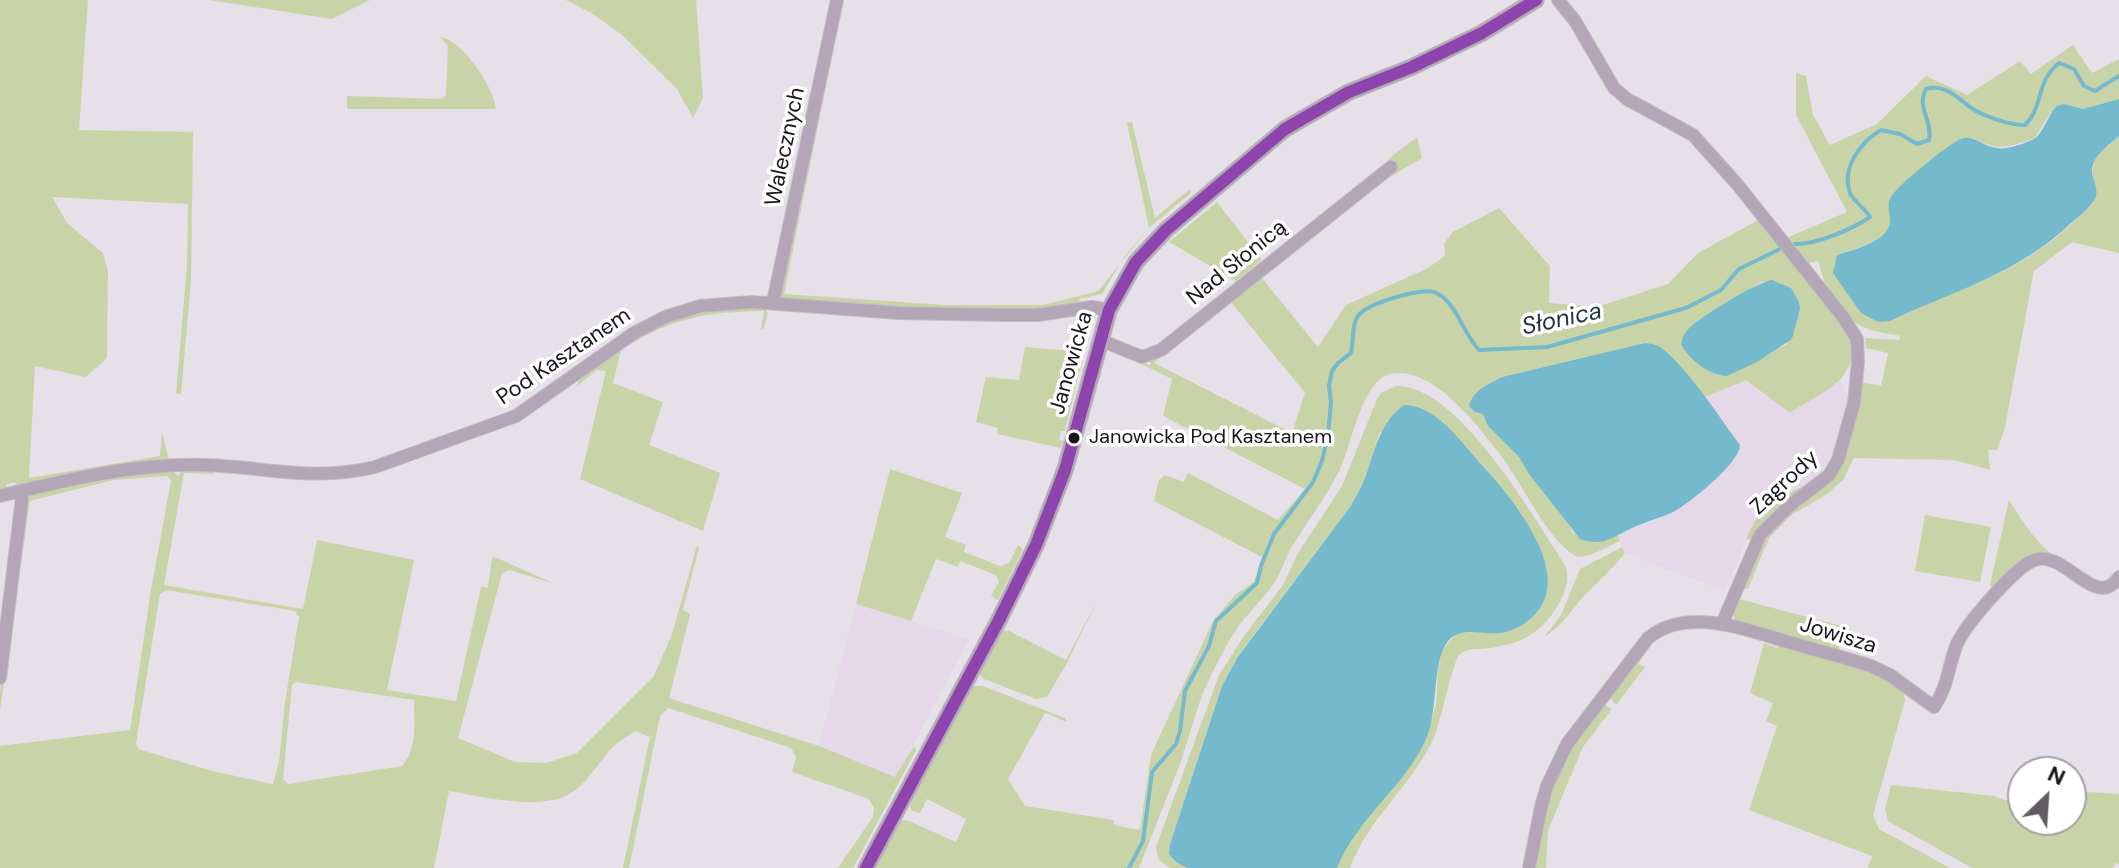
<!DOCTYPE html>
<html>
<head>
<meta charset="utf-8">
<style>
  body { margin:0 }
  #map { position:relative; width:2119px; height:868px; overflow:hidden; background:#e6e0e8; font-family:"DM Sans",sans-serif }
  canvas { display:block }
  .north { position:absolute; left:2007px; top:756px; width:80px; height:80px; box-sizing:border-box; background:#fff; border:2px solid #a3a1a3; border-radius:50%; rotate:25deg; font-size:22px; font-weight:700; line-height:32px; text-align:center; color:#19151a }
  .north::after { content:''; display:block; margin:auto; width:28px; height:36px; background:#615c62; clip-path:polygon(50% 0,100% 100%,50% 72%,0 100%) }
</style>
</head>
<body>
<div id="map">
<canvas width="2119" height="868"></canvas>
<div class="north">N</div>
</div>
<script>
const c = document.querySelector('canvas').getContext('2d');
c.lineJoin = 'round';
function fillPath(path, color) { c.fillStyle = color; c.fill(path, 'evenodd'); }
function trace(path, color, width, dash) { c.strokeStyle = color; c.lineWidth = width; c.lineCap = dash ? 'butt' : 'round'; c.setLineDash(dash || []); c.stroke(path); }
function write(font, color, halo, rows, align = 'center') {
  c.font = font + ' "DM Sans",sans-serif'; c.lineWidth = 7; c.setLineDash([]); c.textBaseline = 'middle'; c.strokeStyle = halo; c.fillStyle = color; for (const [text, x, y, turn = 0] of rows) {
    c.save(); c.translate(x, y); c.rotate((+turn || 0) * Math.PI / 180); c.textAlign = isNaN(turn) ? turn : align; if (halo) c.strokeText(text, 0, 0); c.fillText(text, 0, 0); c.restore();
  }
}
const built = new Path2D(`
  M 1746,380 L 1791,413 L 1840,380 L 1848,397 L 1834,459 L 1807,484 L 1767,505 L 1754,521 L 1725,591 L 1625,553 L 1617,534 L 1667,515 L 1739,445 L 1705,397 Z
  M 856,604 L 969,639 L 896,777 L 819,746 Z`);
const green = new Path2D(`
  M 0,0 L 88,0 L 79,130 L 193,132 L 191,280 L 181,394 L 176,394 L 187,266 L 188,204 L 52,197 L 67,223 L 103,253 L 108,271 L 107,358 L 86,377 L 35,366 L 29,478 L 160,456 L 162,432 L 169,460 L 17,488 L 15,482 L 7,484 L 6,490 L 0,491 Z
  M 209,0 L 370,0 L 332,19 Z
  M 566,0 L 696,0 L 703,98 L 693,118 L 677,89 L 622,35 L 593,14 Z
  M 440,37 C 461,39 495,88 496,109 L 347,109 L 347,96 L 442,99 L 446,95 L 448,46 Z
  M 2073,45 L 2092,73 L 2119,59 L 2119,99 L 2083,109 L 2064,104 L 2051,112 L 2034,139 C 2006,147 2000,152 1973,138 L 1888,205 C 1889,211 1892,220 1890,226 C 1887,240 1850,251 1837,255 L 1927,303 C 1979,284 2028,264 2069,226 C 2076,219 2086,212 2091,204 C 2102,190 2088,178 2094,163 C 2098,152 2111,144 2119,136 L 2119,253 L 2072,242 L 2034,271 L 2005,427 L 1997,450 L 1988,450 L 1990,470 L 1954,460 L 1854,458 L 1843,480 L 1827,494 L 1790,516 L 1769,538 L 1748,589 L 1744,588 L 1768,530 L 1824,485 L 1861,382 L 1881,386 L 1888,353 L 1866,348 L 1865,338 L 1899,340 L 1900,336 C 1889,333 1875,333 1863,327 C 1842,317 1821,284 1819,261 L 1808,263 L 1786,238 L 1847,212 L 1796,115 L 1796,73 L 1806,76 L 1813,115 L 1830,145 L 1877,124 L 1926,76 L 1967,95 L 2020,61 L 2031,74 Z
  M 834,46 L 784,294 L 944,305 L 1043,305 L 1098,291 L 1149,228 L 1127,123 L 1132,122 L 1155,218 L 1190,189 L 1191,193 L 1149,228 L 1124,257 L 1102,294 L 1079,299 L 1080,304 C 982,318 880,307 783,298 L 780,296 L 832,47 Z
  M 1417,137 L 1422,158 L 1390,177 L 1388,159 Z
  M 1217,202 L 1262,260 L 1236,281 L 1169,242 Z
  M 1499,208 L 1550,266 L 1549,303 L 1597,307 L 1668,284 L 1698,253 L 1762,218 L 1852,339 C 1858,382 1821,392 1790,413 L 1746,380 L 1705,397 L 1663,349 L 1645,343 L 1502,377 L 1486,385 L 1475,412 L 1483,413 L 1488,426 L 1519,457 L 1529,474 L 1564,516 L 1573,533 L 1605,540 L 1617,534 L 1620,541 L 1591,555 L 1578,557 C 1549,545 1520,478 1498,452 C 1476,423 1431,365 1390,374 C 1362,381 1352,443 1341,467 C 1327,497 1306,522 1290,550 C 1284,561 1281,573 1274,583 C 1263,600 1247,613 1236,630 C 1223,650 1212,673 1202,695 L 1180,764 L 1139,868 L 877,868 L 875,866 L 902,820 L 909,821 L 956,842 L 966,819 L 927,799 L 920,813 L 912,811 L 910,807 L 920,782 L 973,686 L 983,686 L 1065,718 L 1067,722 L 1045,713 L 1008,779 L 1025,806 L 1114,820 L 1114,825 L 1140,830 L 1151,755 L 1213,621 L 1235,595 L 1254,582 L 1262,557 L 1154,501 L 1159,480 L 1165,475 L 1184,482 L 1188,473 L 1278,520 L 1305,489 L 1163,416 L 1172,379 L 1111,349 L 1150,365 L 1151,363 L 1145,359 L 1174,346 L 1154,363 L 1292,433 L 1305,393 L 1230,301 L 1261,277 L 1318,347 L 1346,305 L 1428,268 L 1445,256 L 1444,243 L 1453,232 ZM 1763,281 L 1787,344 L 1727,376 L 1689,327 Z
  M 764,307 L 768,313 L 764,328 L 761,330 L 764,311 C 704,312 672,318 621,350 L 613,383 L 663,402 L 649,445 L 720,473 L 703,531 L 580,479 L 606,371 L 597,370 L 577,386 L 579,380 C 606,360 635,333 666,322 C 699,310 731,309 764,307 Z
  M 1025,347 L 1084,352 L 1065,431 L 1061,431 L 1059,439 L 1063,441 L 1061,448 L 997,434 L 998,428 L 976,422 L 986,377 L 1019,380 Z
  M 1396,386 C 1458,384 1534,518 1565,565 C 1570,579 1566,592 1558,605 C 1540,636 1517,645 1483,649 C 1476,649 1466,649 1460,654 C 1453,660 1441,720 1435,735 C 1414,784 1368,818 1350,868 L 1337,868 L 1345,848 L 1359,827 L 1415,759 L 1427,736 L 1436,704 L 1438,668 L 1442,650 L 1458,632 L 1523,516 L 1488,471 L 1450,430 L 1380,432 L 1364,481 L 1350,507 L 1237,657 L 1222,686 L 1170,844 L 1176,862 L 1187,868 L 1170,868 L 1158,859 L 1156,847 L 1219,675 L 1244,636 L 1283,585 L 1298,553 L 1342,486 L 1377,399 L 1381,393 Z
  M 890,469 L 962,493 L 945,537 L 966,545 L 964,552 L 1000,566 L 1009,563 L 1018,545 L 1023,549 L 998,600 L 991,596 L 999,582 L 996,575 L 960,561 L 958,567 L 936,559 L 911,621 L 856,604 Z
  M 197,471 L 213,471 L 213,474 L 184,473 L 164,585 L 303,609 L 317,540 L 414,560 L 387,690 L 456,701 L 481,587 L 488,588 L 492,558 L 495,557 L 555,584 L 509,570 L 502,573 L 458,738 L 515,762 L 546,763 L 577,753 L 654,676 L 672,634 L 697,545 L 699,548 L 683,610 L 690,614 L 669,698 L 819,746 L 895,777 L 914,746 L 916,750 L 853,868 L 838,868 L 873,817 L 874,808 L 869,799 L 792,772 L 796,757 L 791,748 L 668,708 L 660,716 L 629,868 L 623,868 L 650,737 L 635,731 C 627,737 617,742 610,750 C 598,764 588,781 573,792 C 544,812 482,797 449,791 L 434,868 L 0,868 L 0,746 L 130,730 L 151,590 L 171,481 L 168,476 L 114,480 L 30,501 L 0,710 L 0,692 L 27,500 L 32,493 L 145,473 L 173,472 L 178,476 L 181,472 ZM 166,590 L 295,611 L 299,617 L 285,702 L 279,762 L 273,784 L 212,771 L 138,749 L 136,743 L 160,594 ZM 296,682 L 414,700 C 414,723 418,748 402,766 L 288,784 L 283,779 L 292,685 Z
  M 1807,484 L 1768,517 L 1751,540 L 1746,539 C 1761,504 1774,501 1807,484 Z
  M 2009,500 C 2024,523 2036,544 2059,560 L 2047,555 L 1995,589 L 1990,585 Z
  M 1925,515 L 1991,527 L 1980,582 L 1915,571 Z
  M 1622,547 L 1625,553 C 1613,568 1599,581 1585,595 C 1570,611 1565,624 1545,636 L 1561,615 L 1580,569 Z
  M 1739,599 L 1845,627 L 1838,652 L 1735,621 L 1733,614 Z
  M 1097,601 L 1067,663 L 1047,697 L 1036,699 L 984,679 L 978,673 L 1001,630 L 1009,631 L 1066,660 Z
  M 1655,639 L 1638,664 L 1645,667 L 1616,705 L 1610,697 Z
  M 1764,643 L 1776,648 L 1785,646 L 1863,666 L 1902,688 L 1905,700 L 1873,815 L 1879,829 L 1950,868 L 1868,868 L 1872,856 L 1749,810 L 1777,726 L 1766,721 L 1773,703 L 1750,693 Z
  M 1604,704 L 1612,709 L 1583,747 L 1548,830 L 1546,868 L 1534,868 L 1550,791 L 1569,750 Z
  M 1891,785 L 1994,796 L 2022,806 L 2023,803 L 2023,820 L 2071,820 L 2071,791 L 2119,794 L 2119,864 L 2116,863 L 2113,868 L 1972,868 L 1888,821 L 1885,809 Z`);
const water = new Path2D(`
  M 2119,99 L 2119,136 C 2109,145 2091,157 2092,172 C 2093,181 2098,187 2096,197 C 2090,208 2080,216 2070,224 C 2016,275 1955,290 1890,321 L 1878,322 L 1861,313 L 1833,273 L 1837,255 C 1852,250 1891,241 1890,220 C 1890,212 1886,205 1891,197 C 1899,184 1943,149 1957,141 C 1972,131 1982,147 1997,148 C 2006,150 2023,144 2032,140 C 2044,134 2047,115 2057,106 L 2064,104 L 2083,109 Z
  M 1772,280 L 1791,288 L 1799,302 L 1800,309 L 1792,339 L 1757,362 L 1727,376 C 1709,375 1689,360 1681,344 C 1682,338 1685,332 1690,327 C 1702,316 1757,282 1772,280 Z
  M 1645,343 C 1652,344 1657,344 1663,349 C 1692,374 1717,414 1740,445 C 1740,462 1695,498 1680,508 C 1668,516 1653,519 1639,525 C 1628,529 1616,537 1605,541 C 1597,543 1588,542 1580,539 L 1529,474 L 1519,457 L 1488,426 L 1483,414 L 1475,412 L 1469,406 C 1473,390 1489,384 1502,377 Z
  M 1404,405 C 1437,405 1462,444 1483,466 C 1510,496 1569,566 1540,608 C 1531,621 1517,630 1501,633 C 1484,635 1462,626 1449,640 C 1431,660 1439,711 1426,739 C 1404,788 1359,815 1337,868 L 1187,868 L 1176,862 L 1169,854 L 1170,844 L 1222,686 L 1237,658 L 1350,507 C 1355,498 1361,488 1365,478 C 1375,451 1379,423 1404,405 Z`);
const stream = new Path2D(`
  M 1795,244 C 1815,245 1853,229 1870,217 C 1865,208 1854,202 1850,193 C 1841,167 1861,142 1881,130 L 1900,134 L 1917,144 L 1929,140 C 1933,121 1916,107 1926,89 C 1948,83 1959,101 1976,111 C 1989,118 2010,125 2025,125 C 2043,108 2036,81 2059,63 L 2074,69 L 2084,86 L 2095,91 L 2119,76
  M 1129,868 L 1143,841 L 1152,772 L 1176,744 L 1180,731 L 1185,691 L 1209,646 L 1216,621 L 1257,583 L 1261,566 L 1274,534 L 1313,482 L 1322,461 L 1328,435 L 1331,402 L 1329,386 L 1332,371 L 1338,363 L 1351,353 C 1354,341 1351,326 1358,316 C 1366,304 1419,288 1434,292 C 1438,293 1441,296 1444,298 C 1459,311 1465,336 1479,350 L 1547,347 L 1686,308 L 1721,290 L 1739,269 L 1780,249`);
const minor = new Path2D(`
  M 1558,0 L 1575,21 L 1614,88 L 1627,99 L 1693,135 L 1737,184 L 1843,317 L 1857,339 L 1858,362 L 1854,403 L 1838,460 L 1829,475 L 1788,507 L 1760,535 L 1722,624
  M 773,302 L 837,0
  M 1100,340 L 1142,357 L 1161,350 L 1391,167
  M 0,496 C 66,480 136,463 205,465 C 267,467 312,482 375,467 L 516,416 L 634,333 L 665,317 L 700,306 L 752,302 L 899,313 L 1004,315 L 1037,315 L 1092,307 L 1109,310
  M 0,678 L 23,490
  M 1529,868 L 1541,807 L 1547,786 L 1567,744 L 1648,638 C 1688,605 1748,631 1792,643 C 1818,651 1845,657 1871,666 L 1890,675 L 1934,707 C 1948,687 1948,666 1957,644 C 1965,625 2014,569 2032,561 C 2064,546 2095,613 2119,577`);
const tertiary = new Path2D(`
  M 866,868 L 999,620 L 1036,545 L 1065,470 L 1109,310 L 1136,262 L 1166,230 L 1285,129 L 1349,92 L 1412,67 L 1482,33 L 1536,0`);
const bus1 = new Path2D(`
  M 866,868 L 999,620 L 1036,545 L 1065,470 L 1109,310 L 1136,262 L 1166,230 L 1285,129 L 1349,92 L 1412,67 L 1482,33 L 1536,0`);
const markers = [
  [1074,438,7,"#19151a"]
];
const busNames = [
  ["Janowicka Pod Kasztanem",1089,438]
];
const streetNames = [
  ["Walecznych",786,147,-78],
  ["Nad Słonicą",1237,263,-39],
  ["Pod Kasztanem",564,357,-34],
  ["Janowicka",1072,363,-74],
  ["Zagrody",1785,483,-43],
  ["Jowisza",1838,636,17]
];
const waterNames = [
  ["Słonica",1562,320,-12]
];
fillPath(built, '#e4d8e9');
fillPath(green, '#c9d3a8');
fillPath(water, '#74b9cc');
trace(stream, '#74b9cc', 4);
trace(minor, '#c0bcc2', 14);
trace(tertiary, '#c0bcc2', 18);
trace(minor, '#b2a6b7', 12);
trace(tertiary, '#b2a6b7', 16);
trace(bus1, '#8e44ad', 12);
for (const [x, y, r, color] of markers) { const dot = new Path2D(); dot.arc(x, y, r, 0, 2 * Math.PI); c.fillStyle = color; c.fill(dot); trace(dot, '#fff', 3); }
write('20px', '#19151a', '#fff', busNames, 'left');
write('22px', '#19151a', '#fff', streetNames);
write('italic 24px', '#1f353b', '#fff', waterNames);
</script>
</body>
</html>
